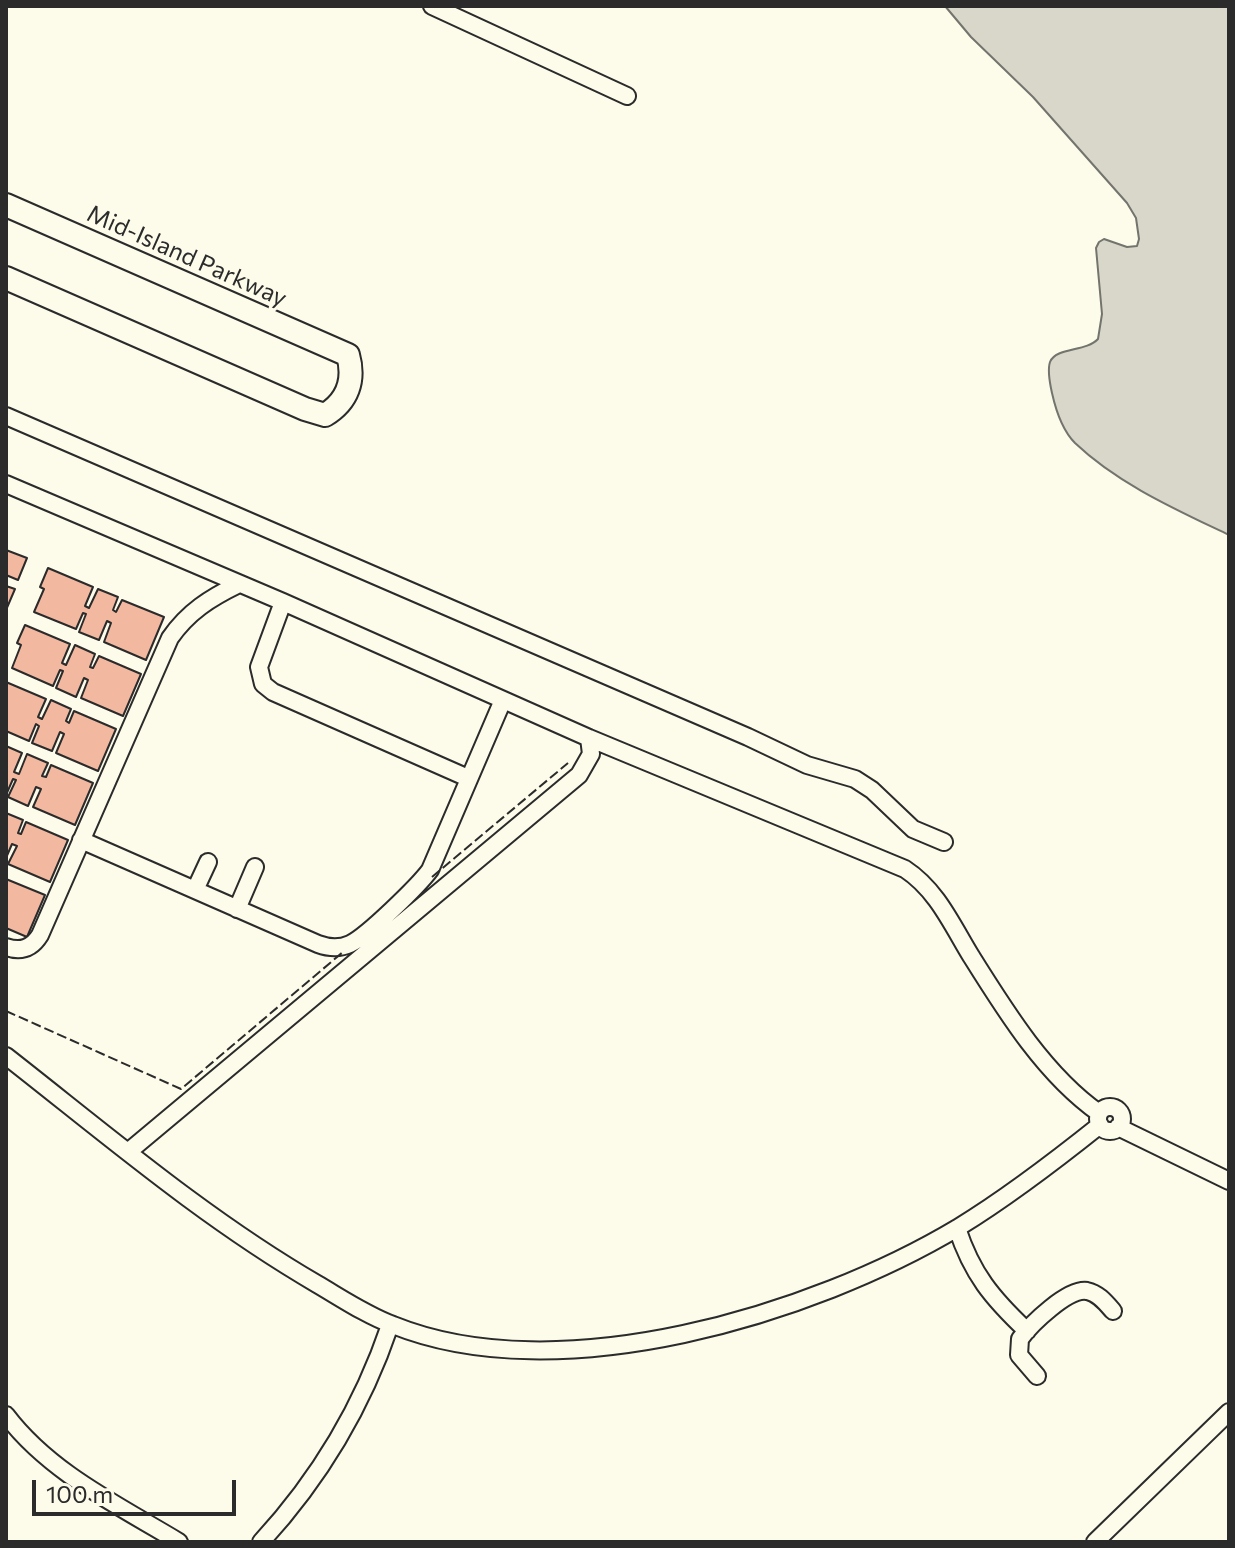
<!DOCTYPE html>
<html>
<head>
<meta charset="utf-8">
<style>
  body { margin:0 }
  #map { position:relative; width:1235px; height:1548px; overflow:hidden; background:#fdfbea; font-family:Commissioner,sans-serif }
  canvas { display:block }
  .frame { position:absolute; inset:0; border:8px solid #2b2b2b; pointer-events:none }
  .scale { position:absolute; left:32px; top:1480px; width:204px; height:36px; box-sizing:border-box; border:4px solid #2b2b2b; border-top:0; padding-left:10px; font-size:24px; line-height:28px; white-space:nowrap; color:#2b2b2b; -webkit-text-stroke:6px #fdfbea; paint-order:stroke }
</style>
</head>
<body>
<div id="map">
<canvas width="1235" height="1548"></canvas>
<div class="frame"></div>
<div class="scale">100 m</div>
</div>
<script>
const c = document.querySelector('canvas').getContext('2d');
c.lineJoin = 'round';
function fillPath(path, color) { c.fillStyle = color; c.fill(path, 'evenodd'); }
function trace(path, color, width, dash) { c.strokeStyle = color; c.lineWidth = width; c.lineCap = dash ? 'butt' : 'round'; c.setLineDash(dash || []); c.stroke(path); }
function write(font, color, halo, rows, align = 'center') {
  c.font = font + ' Commissioner,sans-serif'; c.lineWidth = 6; c.setLineDash([]); c.textBaseline = 'middle'; c.strokeStyle = halo; c.fillStyle = color; for (const [text, x, y, turn = 0] of rows) {
    c.save(); c.translate(x, y); c.rotate((+turn || 0) * Math.PI / 180); c.textAlign = isNaN(turn) ? turn : align; if (halo) c.strokeText(text, 0, 0); c.fillText(text, 0, 0); c.restore();
  }
}
const water = new Path2D(`
  M 945,6 L 1229,6 L 1229,535 C 1177,510 1118,484 1075,443 C 1062,430 1056,411 1052,393 C 1050,384 1047,371 1050,362 C 1056,347 1086,352 1098,339 L 1102,314 L 1096,248 L 1099,242 L 1104,239 L 1127,247 L 1137,246 L 1139,239 L 1136,218 L 1127,203 L 1033,97 L 971,37 Z`);
const building = new Path2D(`
  M 6,550 L 27,558 L 18,580 L 6,575 Z
  M 48,568 L 93,587 L 85,606 L 89,608 L 98,589 L 118,597 L 113,610 L 116,612 L 122,600 L 164,617 L 146,660 L 104,642 L 111,623 L 107,621 L 99,640 L 79,632 L 86,614 L 83,613 L 76,629 L 34,612 L 44,589 L 40,587 Z
  M 6,586 L 15,589 L 6,610 Z
  M 25,625 L 70,644 L 62,663 L 66,665 L 75,645 L 95,654 L 90,667 L 93,668 L 99,656 L 141,674 L 123,716 L 81,698 L 88,680 L 84,678 L 76,697 L 56,688 L 63,671 L 60,670 L 53,686 L 12,668 L 21,645 L 17,643 Z
  M 6,682 L 46,699 L 38,717 L 42,719 L 51,700 L 71,709 L 66,721 L 69,723 L 74,711 L 116,729 L 98,771 L 56,753 L 64,734 L 60,732 L 52,751 L 32,743 L 39,726 L 36,724 L 29,741 L 6,731 Z
  M 6,746 L 22,753 L 14,772 L 19,774 L 27,754 L 48,763 L 42,776 L 46,777 L 51,765 L 93,783 L 75,825 L 33,807 L 41,789 L 36,787 L 28,806 L 8,797 L 16,780 L 13,779 L 6,795 Z
  M 6,813 L 23,820 L 18,833 L 21,834 L 26,822 L 68,840 L 50,882 L 8,864 L 17,846 L 12,844 L 6,858 Z
  M 6,879 L 45,895 L 27,937 L 6,928 Z`);
const minor = new Path2D(`
  M 432,6 L 627,96
  M 6,416 L 748,737 L 807,765 L 855,779 L 872,790 L 913,829 L 944,842
  M 6,484 L 283,602 L 589,738 L 905,869 C 937,890 952,925 971,956 C 1006,1012 1045,1075 1099,1113
  M 283,602 L 259,667 L 263,684 L 273,692 L 468,778
  M 81,840 L 318,944 C 329,948 339,949 350,944 C 367,936 418,886 430,870 L 503,700
  M 195,890 L 208,862
  M 237,909 L 255,867
  M 6,947 C 21,952 32,948 40,935 L 170,638 C 188,612 210,598 239,584
  M 6,1056 C 107,1135 205,1219 317,1284 C 341,1298 366,1315 393,1325 C 559,1392 812,1315 959,1227 C 1008,1197 1055,1161 1100,1125
  M1098 1119a12 12 0 1 1 24 0a12 12 0 1 1-24 0Z
  M 1118,1127 L 1229,1181
  M 128,1152 L 579,775 L 591,754 L 589,738
  M 957,1228 C 972,1274 992,1298 1027,1331
  M 1037,1376 L 1019,1355 L 1020,1339 C 1031,1324 1068,1288 1087,1291 C 1098,1293 1106,1303 1113,1311
  M 6,1415 C 50,1473 118,1505 179,1542
  M 261,1542 C 320,1478 362,1408 390,1325
  M 1095,1542 L 1229,1412`);
const highway = new Path2D(`
  M 6,205 L 348,355 C 355,380 348,401 325,415 L 305,409 L 6,278`);
const fence = new Path2D(`
  M 432,877 L 568,763
  M 6,1011 L 181,1089 L 343,952`);
const streetNames = [
  ["Mid-Island Parkway",187,256,24]
];
fillPath(water, '#d8d7c9');
trace(water, '#74746e', 2);
fillPath(building, '#f2b8a0');
trace(building, '#2b2b2b', 2);
trace(minor, '#2b2b2b', 20);
trace(highway, '#2b2b2b', 26);
trace(minor, '#fdfbea', 16);
trace(highway, '#fdfbea', 22);
trace(fence, '#2b2b2b', 2, [10, 4]);
write('24px', '#2b2b2b', '#fdfbea', streetNames);
</script>
</body>
</html>
